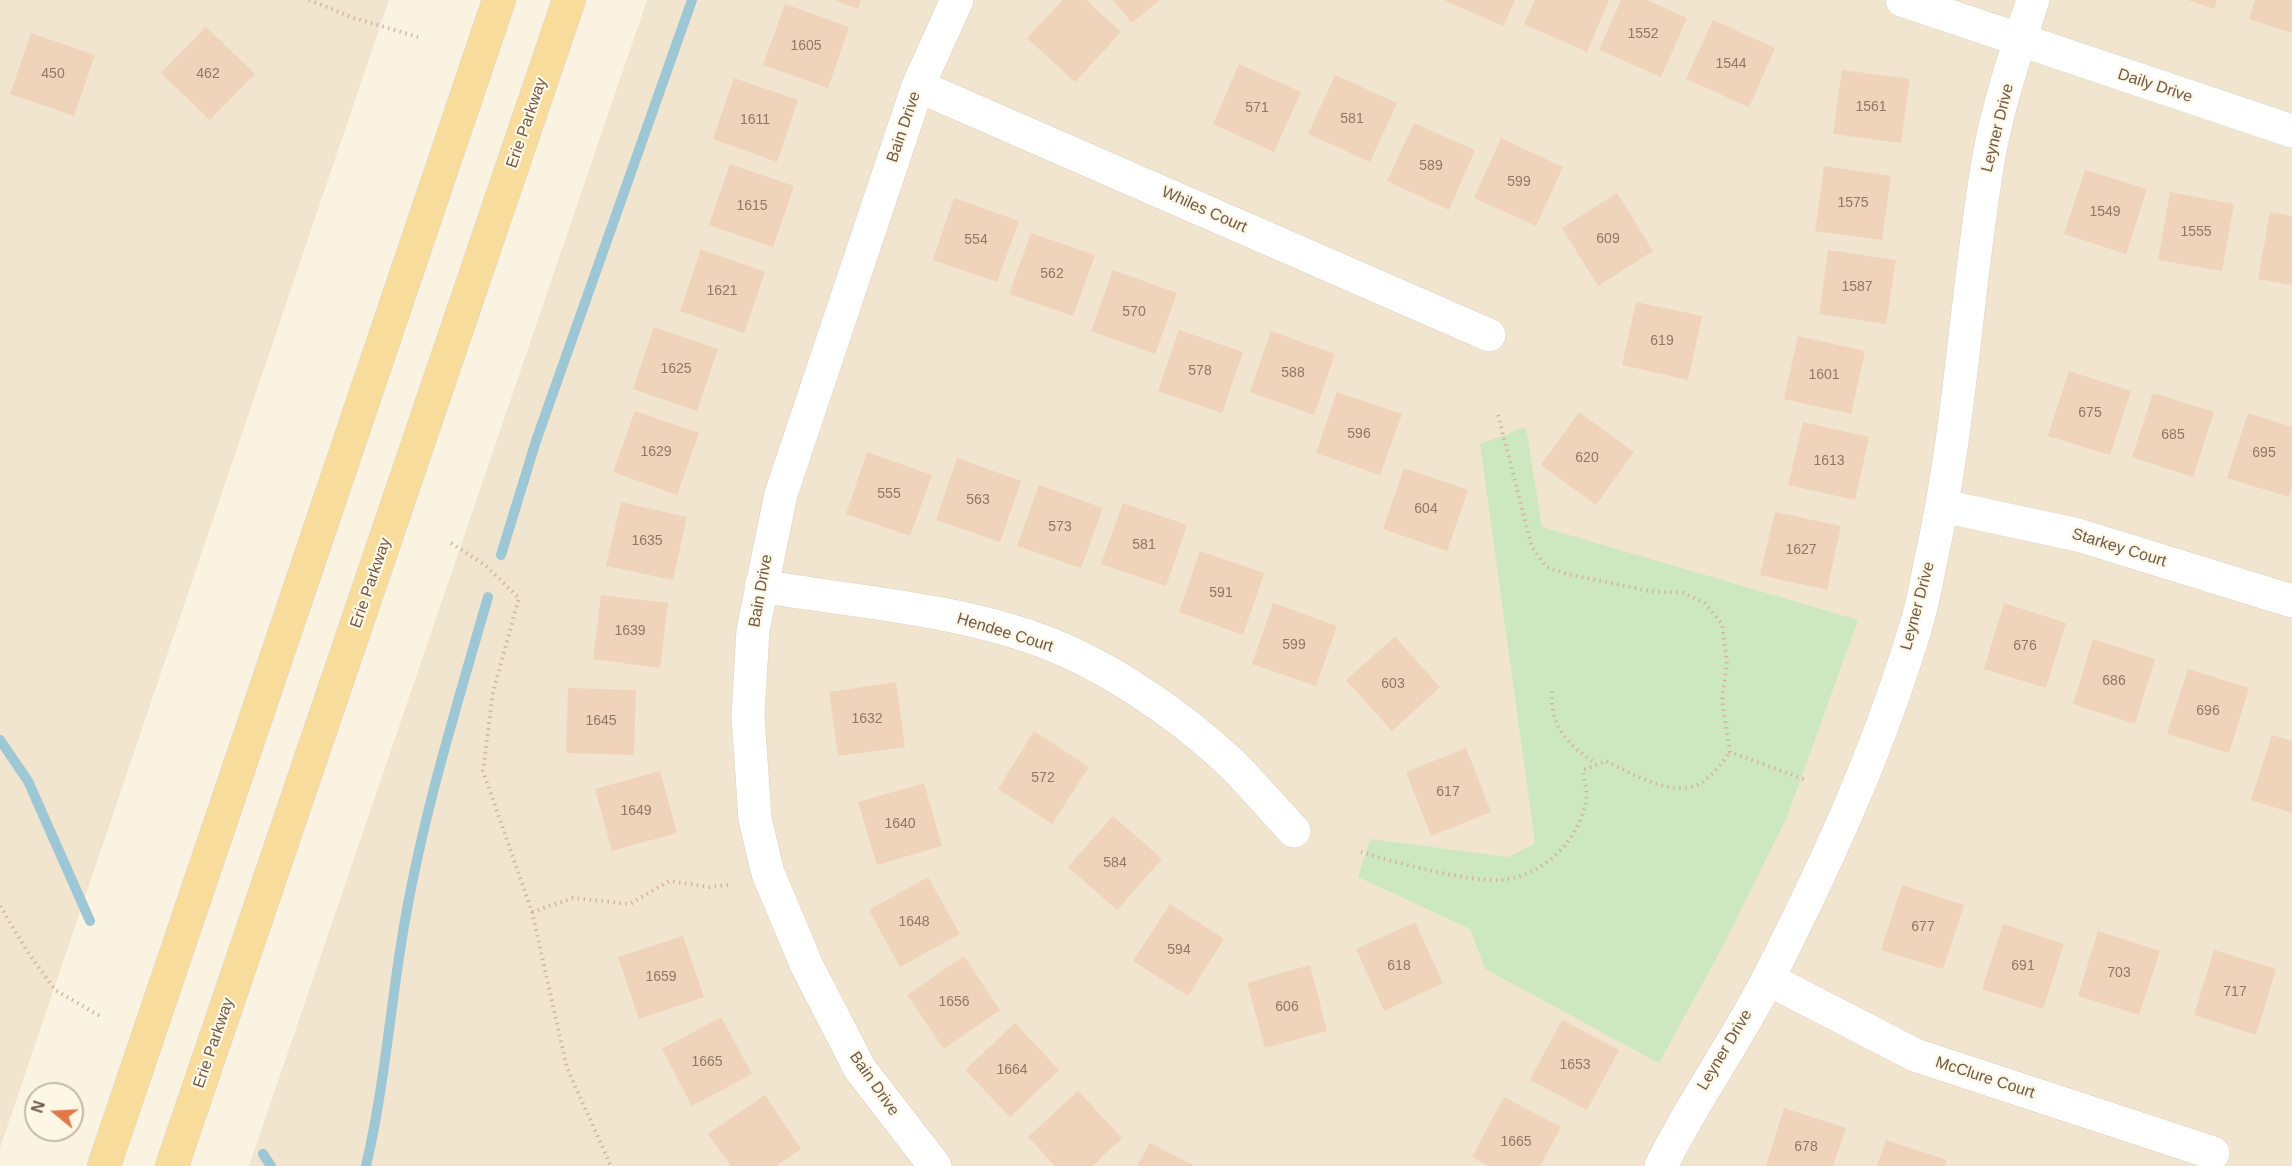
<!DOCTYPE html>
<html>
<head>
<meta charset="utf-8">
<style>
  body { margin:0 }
  #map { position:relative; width:2292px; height:1166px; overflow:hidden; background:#fbf3e1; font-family:Helvetica,sans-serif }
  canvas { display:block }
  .north { position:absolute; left:24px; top:1082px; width:60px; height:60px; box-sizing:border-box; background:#fef7e6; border:2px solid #c5b8a7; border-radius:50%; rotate:288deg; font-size:16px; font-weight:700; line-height:24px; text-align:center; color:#705a49 }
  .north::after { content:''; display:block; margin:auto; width:21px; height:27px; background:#e0784a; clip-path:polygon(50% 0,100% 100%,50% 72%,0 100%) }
</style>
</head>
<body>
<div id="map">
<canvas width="2292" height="1166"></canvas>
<div class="north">N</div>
</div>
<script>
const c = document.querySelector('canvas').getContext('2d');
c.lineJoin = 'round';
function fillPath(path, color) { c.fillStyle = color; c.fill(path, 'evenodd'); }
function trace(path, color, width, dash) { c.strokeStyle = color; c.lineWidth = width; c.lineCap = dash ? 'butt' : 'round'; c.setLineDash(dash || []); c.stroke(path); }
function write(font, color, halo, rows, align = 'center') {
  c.font = font + ' Helvetica,sans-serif'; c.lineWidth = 4.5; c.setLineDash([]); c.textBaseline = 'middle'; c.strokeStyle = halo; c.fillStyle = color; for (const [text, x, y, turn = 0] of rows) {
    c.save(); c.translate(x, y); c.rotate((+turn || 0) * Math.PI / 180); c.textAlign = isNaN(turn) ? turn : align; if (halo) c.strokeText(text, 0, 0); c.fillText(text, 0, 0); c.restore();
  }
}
const residential = new Path2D(`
  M 0,0 L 389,0 L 0,1148 Z
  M 647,0 L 2292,0 L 2292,1166 L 249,1166 Z`);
const green = new Path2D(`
  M 1526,427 L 1542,527 L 1858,620 L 1787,817 L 1723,946 L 1659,1063 L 1485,969 L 1470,929 L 1358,877 L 1370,839 L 1509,857 L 1535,843 L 1480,444 Z`);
const stream = new Path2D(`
  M 501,555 L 536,441 L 692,0
  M 0,740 L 28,781 L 90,921
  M 263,1154 L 271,1166
  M 366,1166 C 384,1089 390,1010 403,932 C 422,818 456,708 488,597`);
const building = new Path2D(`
  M 835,0 L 861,0 L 858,9 Z
  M 1063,0 L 1086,0 L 1121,32 L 1075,82 L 1027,38 Z
  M 1113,0 L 1160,0 L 1132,23 Z
  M 1444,0 L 1515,0 L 1503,26 Z
  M 1535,0 L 1609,0 L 1587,52 L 1524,24 Z
  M 1621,0 L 1647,0 L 1687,18 L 1661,77 L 1599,50 Z
  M 2188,0 L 2217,0 L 2214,9 Z
  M 2255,0 L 2292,0 L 2292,33 L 2249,19 Z
  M 785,4 L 849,27 L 828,88 L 763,65 Z
  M 1713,20 L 1775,48 L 1749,107 L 1686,79 Z
  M 206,27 L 255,74 L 210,120 L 161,73 Z
  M 31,33 L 95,55 L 74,116 L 10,94 Z
  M 1239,64 L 1301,92 L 1274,152 L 1213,124 Z
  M 1842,70 L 1910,79 L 1901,143 L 1833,134 Z
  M 1335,75 L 1397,103 L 1370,162 L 1308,134 Z
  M 734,78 L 798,100 L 777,162 L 713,139 Z
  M 1414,123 L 1475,150 L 1449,210 L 1387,181 Z
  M 1501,138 L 1563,167 L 1536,226 L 1474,198 Z
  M 730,164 L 794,186 L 773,247 L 709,225 Z
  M 1824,166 L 1891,176 L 1882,240 L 1815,231 Z
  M 2085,170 L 2147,189 L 2126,254 L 2064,234 Z
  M 2170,192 L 2234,204 L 2222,271 L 2158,260 Z
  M 1617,193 L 1653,251 L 1598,286 L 1562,228 Z
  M 954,198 L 1019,221 L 997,282 L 933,260 Z
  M 2270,212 L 2292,216 L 2292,285 L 2258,279 Z
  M 1031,233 L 1095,255 L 1073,316 L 1009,294 Z
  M 701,249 L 765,272 L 744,333 L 680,311 Z
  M 1828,250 L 1896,260 L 1886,324 L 1819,314 Z
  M 1113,270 L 1177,293 L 1155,354 L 1091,331 Z
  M 1636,302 L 1702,316 L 1688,380 L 1622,365 Z
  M 654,327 L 718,349 L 697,411 L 633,389 Z
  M 1179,330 L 1243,352 L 1222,413 L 1158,391 Z
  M 1271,331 L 1335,354 L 1314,415 L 1250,392 Z
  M 1798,336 L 1865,351 L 1851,414 L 1784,399 Z
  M 2069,371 L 2131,391 L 2110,455 L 2048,436 Z
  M 1337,392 L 1402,414 L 1380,475 L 1316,453 Z
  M 2153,393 L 2214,412 L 2193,477 L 2132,457 Z
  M 635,411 L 699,433 L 677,495 L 613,472 Z
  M 1579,412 L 1634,452 L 1596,505 L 1541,465 Z
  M 2248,413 L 2292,427 L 2292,488 L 2289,497 L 2227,478 Z
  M 1803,422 L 1869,437 L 1855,500 L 1788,485 Z
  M 867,452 L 932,475 L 910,536 L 846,514 Z
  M 957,458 L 1021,481 L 1000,542 L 936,520 Z
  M 1404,468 L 1468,490 L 1447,551 L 1383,529 Z
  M 1039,485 L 1103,508 L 1081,568 L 1017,546 Z
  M 621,502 L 687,517 L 673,580 L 606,566 Z
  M 1123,503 L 1187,525 L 1166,586 L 1101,564 Z
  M 1775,512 L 1841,526 L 1827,590 L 1760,575 Z
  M 1200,551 L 1264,573 L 1243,635 L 1179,612 Z
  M 601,595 L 668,603 L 660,668 L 593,659 Z
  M 1273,603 L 1337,626 L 1316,686 L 1252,664 Z
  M 2004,603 L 2066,623 L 2046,688 L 1984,669 Z
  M 1395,637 L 1440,687 L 1392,731 L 1346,680 Z
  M 2093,639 L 2155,659 L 2135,724 L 2073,704 Z
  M 2188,669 L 2249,688 L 2229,753 L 2167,734 Z
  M 896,682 L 905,747 L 838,756 L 829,692 Z
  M 568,688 L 636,690 L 634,755 L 566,753 Z
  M 1034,731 L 1089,767 L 1052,824 L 998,789 Z
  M 2272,735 L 2292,741 L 2292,813 L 2251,800 Z
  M 1466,748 L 1491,812 L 1431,836 L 1406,772 Z
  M 660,771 L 677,833 L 612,851 L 595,789 Z
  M 924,783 L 942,846 L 877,865 L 858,802 Z
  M 1113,816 L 1162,859 L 1117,910 L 1068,867 Z
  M 928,877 L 960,934 L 900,967 L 869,910 Z
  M 1902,885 L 1964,905 L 1943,969 L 1881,950 Z
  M 1170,904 L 1224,939 L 1188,996 L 1133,961 Z
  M 1415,922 L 1443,983 L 1384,1011 L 1356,949 Z
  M 2003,924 L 2064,944 L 2043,1009 L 1982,989 Z
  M 2098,931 L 2160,951 L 2139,1015 L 2078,996 Z
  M 683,936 L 704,997 L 639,1019 L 618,957 Z
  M 2214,950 L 2276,969 L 2256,1035 L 2194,1015 Z
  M 964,956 L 1000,1010 L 944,1049 L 907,995 Z
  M 1310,965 L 1327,1031 L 1265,1048 L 1247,983 Z
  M 721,1017 L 752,1074 L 692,1106 L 662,1049 Z
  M 1562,1020 L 1619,1050 L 1587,1110 L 1530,1080 Z
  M 1015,1023 L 1059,1070 L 1010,1117 L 965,1070 Z
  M 1078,1091 L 1122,1138 L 1092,1166 L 1055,1166 L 1028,1137 Z
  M 765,1095 L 801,1149 L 776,1166 L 731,1166 L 708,1134 Z
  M 1504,1097 L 1561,1127 L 1540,1166 L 1489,1166 L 1472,1157 Z
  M 1784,1108 L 1846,1128 L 1833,1166 L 1766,1166 Z
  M 1886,1140 L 1947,1160 L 1945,1166 L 1877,1166 Z
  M 1150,1143 L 1195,1166 L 1137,1166 Z`);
const path = new Path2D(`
  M 309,0 L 354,18 L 418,37
  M 1498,415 L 1532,547 L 1546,567 L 1567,574 L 1649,591 L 1683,593 L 1705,603 L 1722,624 L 1727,664 L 1722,700 L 1730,752 L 1806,780
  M 451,543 L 485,565 L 519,598 L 493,692 L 483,771 L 532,912 L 567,1068 L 611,1166
  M 1552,691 C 1549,727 1569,745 1596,764
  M 1361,852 C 1393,862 1468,882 1500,880 C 1542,877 1578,842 1586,802 C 1588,792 1584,780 1583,770 L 1606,761 C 1631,773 1673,799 1701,783 C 1713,775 1722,763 1730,752
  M 0,906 L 27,951 L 55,990 L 100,1016
  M 532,912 L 573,898 L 630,904 L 669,881 L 710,887 L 728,885`);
const minor = new Path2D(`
  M 1902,0 L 2292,131
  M 918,86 L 1489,335
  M 1943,506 L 2078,535 L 2292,601
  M 761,586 C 854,602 953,608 1042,641 C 1109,666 1180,715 1232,764 C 1253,785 1273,809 1294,831
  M 1768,979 L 1915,1055 L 2213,1153
  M 935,1166 L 860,1069 L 807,966 L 768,873 L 755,819 L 748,716 L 753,630 L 781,494 L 918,86 L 957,0
  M 1661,1166 C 1693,1101 1736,1042 1769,977 C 1827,863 1881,745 1917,622 C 1924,600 1927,577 1932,555 C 1960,427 1966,297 1987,168 C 1995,115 2016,51 2033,0`);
const major = new Path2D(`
  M 104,1166 L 499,0
  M 172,1166 L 569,0`);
const numberNames = [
  ["1552",1643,34],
  ["1605",806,46],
  ["1544",1731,64],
  ["450",53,74],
  ["462",208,74],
  ["1561",1871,107],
  ["571",1257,108],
  ["581",1352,119],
  ["1611",755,120],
  ["589",1431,166],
  ["599",1519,182],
  ["1575",1853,203],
  ["1615",752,206],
  ["1549",2105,212],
  ["1555",2196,232],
  ["609",1608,239],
  ["554",976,240],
  ["562",1052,274],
  ["1587",1857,287],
  ["1621",722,291],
  ["570",1134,312],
  ["619",1662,341],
  ["1625",676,369],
  ["578",1200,371],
  ["588",1293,373],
  ["1601",1824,375],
  ["675",2090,413],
  ["596",1359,434],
  ["685",2173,435],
  ["1629",656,452],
  ["695",2264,453],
  ["620",1587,458],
  ["1613",1829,461],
  ["555",889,494],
  ["563",978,500],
  ["604",1426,509],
  ["573",1060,527],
  ["1635",647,541],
  ["581",1144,545],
  ["1627",1801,550],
  ["591",1221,593],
  ["1639",630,631],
  ["599",1294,645],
  ["676",2025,646],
  ["686",2114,681],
  ["603",1393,684],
  ["696",2208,711],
  ["1632",867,719],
  ["1645",601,721],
  ["572",1043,778],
  ["617",1448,792],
  ["1649",636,811],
  ["1640",900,824],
  ["584",1115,863],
  ["1648",914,922],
  ["677",1923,927],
  ["594",1179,950],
  ["618",1399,966],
  ["691",2023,966],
  ["703",2119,973],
  ["1659",661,977],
  ["717",2235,992],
  ["1656",954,1002],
  ["606",1287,1007],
  ["1665",707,1062],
  ["1653",1575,1065],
  ["1664",1012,1070],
  ["1665",1516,1142],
  ["678",1806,1147]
];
const streetNames = [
  ["Daily Drive",2155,86,18],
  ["Erie Parkway",527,123,-71],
  ["Bain Drive",904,127,-71],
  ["Leyner Drive",1998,128,-76],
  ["Whiles Court",1204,210,24],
  ["Starkey Court",2119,548,17],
  ["Erie Parkway",371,583,-71],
  ["Bain Drive",761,591,-80],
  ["Leyner Drive",1918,606,-75],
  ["Hendee Court",1005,633,17],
  ["Erie Parkway",214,1043,-71],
  ["Leyner Drive",1725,1050,-59],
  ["McClure Court",1985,1078,18],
  ["Bain Drive",874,1084,55]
];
fillPath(residential, '#f2e5d0');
fillPath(green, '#cde7c0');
trace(stream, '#9dc7d4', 10);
fillPath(building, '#efd3ba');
trace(minor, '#decfbd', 34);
trace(major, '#ddd7d3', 34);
trace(path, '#d3b79d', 4, [1.5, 4.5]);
trace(minor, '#fff', 33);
trace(major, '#f7dc9b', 33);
write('14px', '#907865', null, numberNames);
write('16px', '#705a49', '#fef7e6', streetNames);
</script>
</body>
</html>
